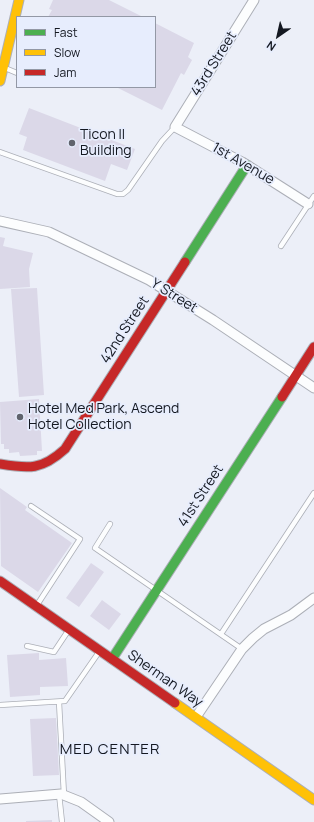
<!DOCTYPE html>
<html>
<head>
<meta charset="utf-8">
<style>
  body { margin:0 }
  #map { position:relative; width:314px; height:822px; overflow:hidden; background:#eceff8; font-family:Manrope,sans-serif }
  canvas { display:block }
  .legend { position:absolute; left:16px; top:16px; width:140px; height:72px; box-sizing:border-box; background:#e7edfd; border:1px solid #9398a5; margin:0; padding:5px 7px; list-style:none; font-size:12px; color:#141821 }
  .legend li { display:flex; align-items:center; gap:8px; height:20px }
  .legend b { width:20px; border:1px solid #9398a5 }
  .north { position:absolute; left:258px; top:16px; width:40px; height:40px; -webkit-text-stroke:3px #e7edfd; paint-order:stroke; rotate:214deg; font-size:11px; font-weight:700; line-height:16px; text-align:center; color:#141821 }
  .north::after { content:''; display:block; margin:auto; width:14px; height:18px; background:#141821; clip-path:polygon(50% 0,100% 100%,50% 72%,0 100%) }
</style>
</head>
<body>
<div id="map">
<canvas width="314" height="822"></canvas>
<ul class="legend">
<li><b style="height:5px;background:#4caf50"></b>Fast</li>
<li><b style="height:5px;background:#ffc107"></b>Slow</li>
<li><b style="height:5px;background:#c62828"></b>Jam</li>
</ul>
<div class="north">N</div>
</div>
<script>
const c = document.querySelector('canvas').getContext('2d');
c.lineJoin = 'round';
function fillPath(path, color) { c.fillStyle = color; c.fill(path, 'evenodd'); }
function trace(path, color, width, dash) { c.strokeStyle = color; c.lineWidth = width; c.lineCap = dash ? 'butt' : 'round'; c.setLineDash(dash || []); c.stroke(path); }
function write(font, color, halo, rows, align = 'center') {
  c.font = font + ' Manrope,sans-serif'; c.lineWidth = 3.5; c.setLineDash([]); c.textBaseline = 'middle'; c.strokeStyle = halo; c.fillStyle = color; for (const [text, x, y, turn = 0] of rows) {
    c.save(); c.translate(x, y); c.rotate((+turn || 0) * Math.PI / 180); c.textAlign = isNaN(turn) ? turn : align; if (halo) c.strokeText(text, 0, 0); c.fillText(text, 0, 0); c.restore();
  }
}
const building = new Path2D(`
  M 53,0 L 109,0 L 143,17 L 48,17 L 52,10 L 49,9 Z
  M 155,23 L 194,43 L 188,57 L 192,60 L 184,75 L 181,73 L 162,110 L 116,87 L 155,87 Z
  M 29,108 L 135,149 L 127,170 L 111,164 L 105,181 L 23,150 L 27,137 L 19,134 Z
  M 0,237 L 5,238 L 3,246 L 33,253 L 29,269 L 30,287 L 0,289 Z
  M 37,288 L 44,395 L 19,397 L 11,289 Z
  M 39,399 L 42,451 L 37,451 L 37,455 L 20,456 L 19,452 L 9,453 L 9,449 L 4,449 L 4,444 L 1,444 L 0,402 Z
  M 0,488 L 27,507 L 25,510 L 72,543 L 38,592 L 1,566 Z
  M 91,563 L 104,572 L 79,607 L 66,598 Z
  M 102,600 L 121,614 L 109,630 L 90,616 Z
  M 39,653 L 39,660 L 66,658 L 68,686 L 40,687 L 40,695 L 10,697 L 7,655 Z
  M 56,718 L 59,775 L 33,776 L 30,719 Z
  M 52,820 L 52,822 L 26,822 L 26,821 Z`);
const lane = new Path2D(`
  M 5,68 L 17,73
  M 0,152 L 117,194 L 123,194 L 128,190 L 162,141 L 175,127
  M 281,246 L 314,196
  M 31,506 L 80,539 L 37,605
  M 110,524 L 95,548 L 242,649
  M 221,634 L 314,493
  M 27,646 L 54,652 L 68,631
  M 59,702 L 64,795
  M 0,705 L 65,701 L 99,652
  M 59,794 L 62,822`);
const street = new Path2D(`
  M 254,0 L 175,127 L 242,162 L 308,204
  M 0,221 L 49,232 L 149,280 L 213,320 L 314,388
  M 196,717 L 242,649 L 253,638 L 264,629 L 291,615 L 314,598
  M 0,799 L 61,794 L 81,802 L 109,822`);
const fast = new Path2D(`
  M 185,262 L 247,165
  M 112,659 L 282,397`);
const slow = new Path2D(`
  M 0,81 L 19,0
  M 175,703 L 314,800`);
const jam = new Path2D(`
  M 282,397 L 314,347
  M 0,464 C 29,469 42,470 65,449 L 185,262
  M 0,581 L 175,703`);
const markers = [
  [72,143,4,"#60636c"],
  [20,417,4,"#60636c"]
];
const streetNames = [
  ["43rd Street",214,64,-58],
  ["1st Avenue",243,164,30],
  ["Y Street",174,296,32],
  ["42nd Street",125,330,-57],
  ["41st Street",201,496,-57],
  ["Sherman Way",165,679,35]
];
const poiNames = [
  ["Ticon II",80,135],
  ["Building",80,151],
  ["Hotel Med Park, Ascend",28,409],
  ["Hotel Collection",28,425]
];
const neighbourhoodNames = [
  ["MED CENTER",110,750]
];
fillPath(building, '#dbd8e8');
trace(lane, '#acafb7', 6);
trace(street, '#acafb7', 11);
trace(fast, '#acafb7', 11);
trace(slow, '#acafb7', 11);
trace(jam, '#acafb7', 11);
trace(lane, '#fcfdfe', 4.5);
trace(street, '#fcfdfe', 9);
trace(fast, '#4caf50', 9);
trace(slow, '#ffc107', 9);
trace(jam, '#c62828', 9);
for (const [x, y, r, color] of markers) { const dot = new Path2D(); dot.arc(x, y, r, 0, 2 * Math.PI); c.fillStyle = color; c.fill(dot); trace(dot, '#e7edfd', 1.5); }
write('14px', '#141821', '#e7edfd', streetNames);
write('14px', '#141821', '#e7edfd', poiNames, 'left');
c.letterSpacing = '1px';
write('15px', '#141821', '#e7edfd', neighbourhoodNames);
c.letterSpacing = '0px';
</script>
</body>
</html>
